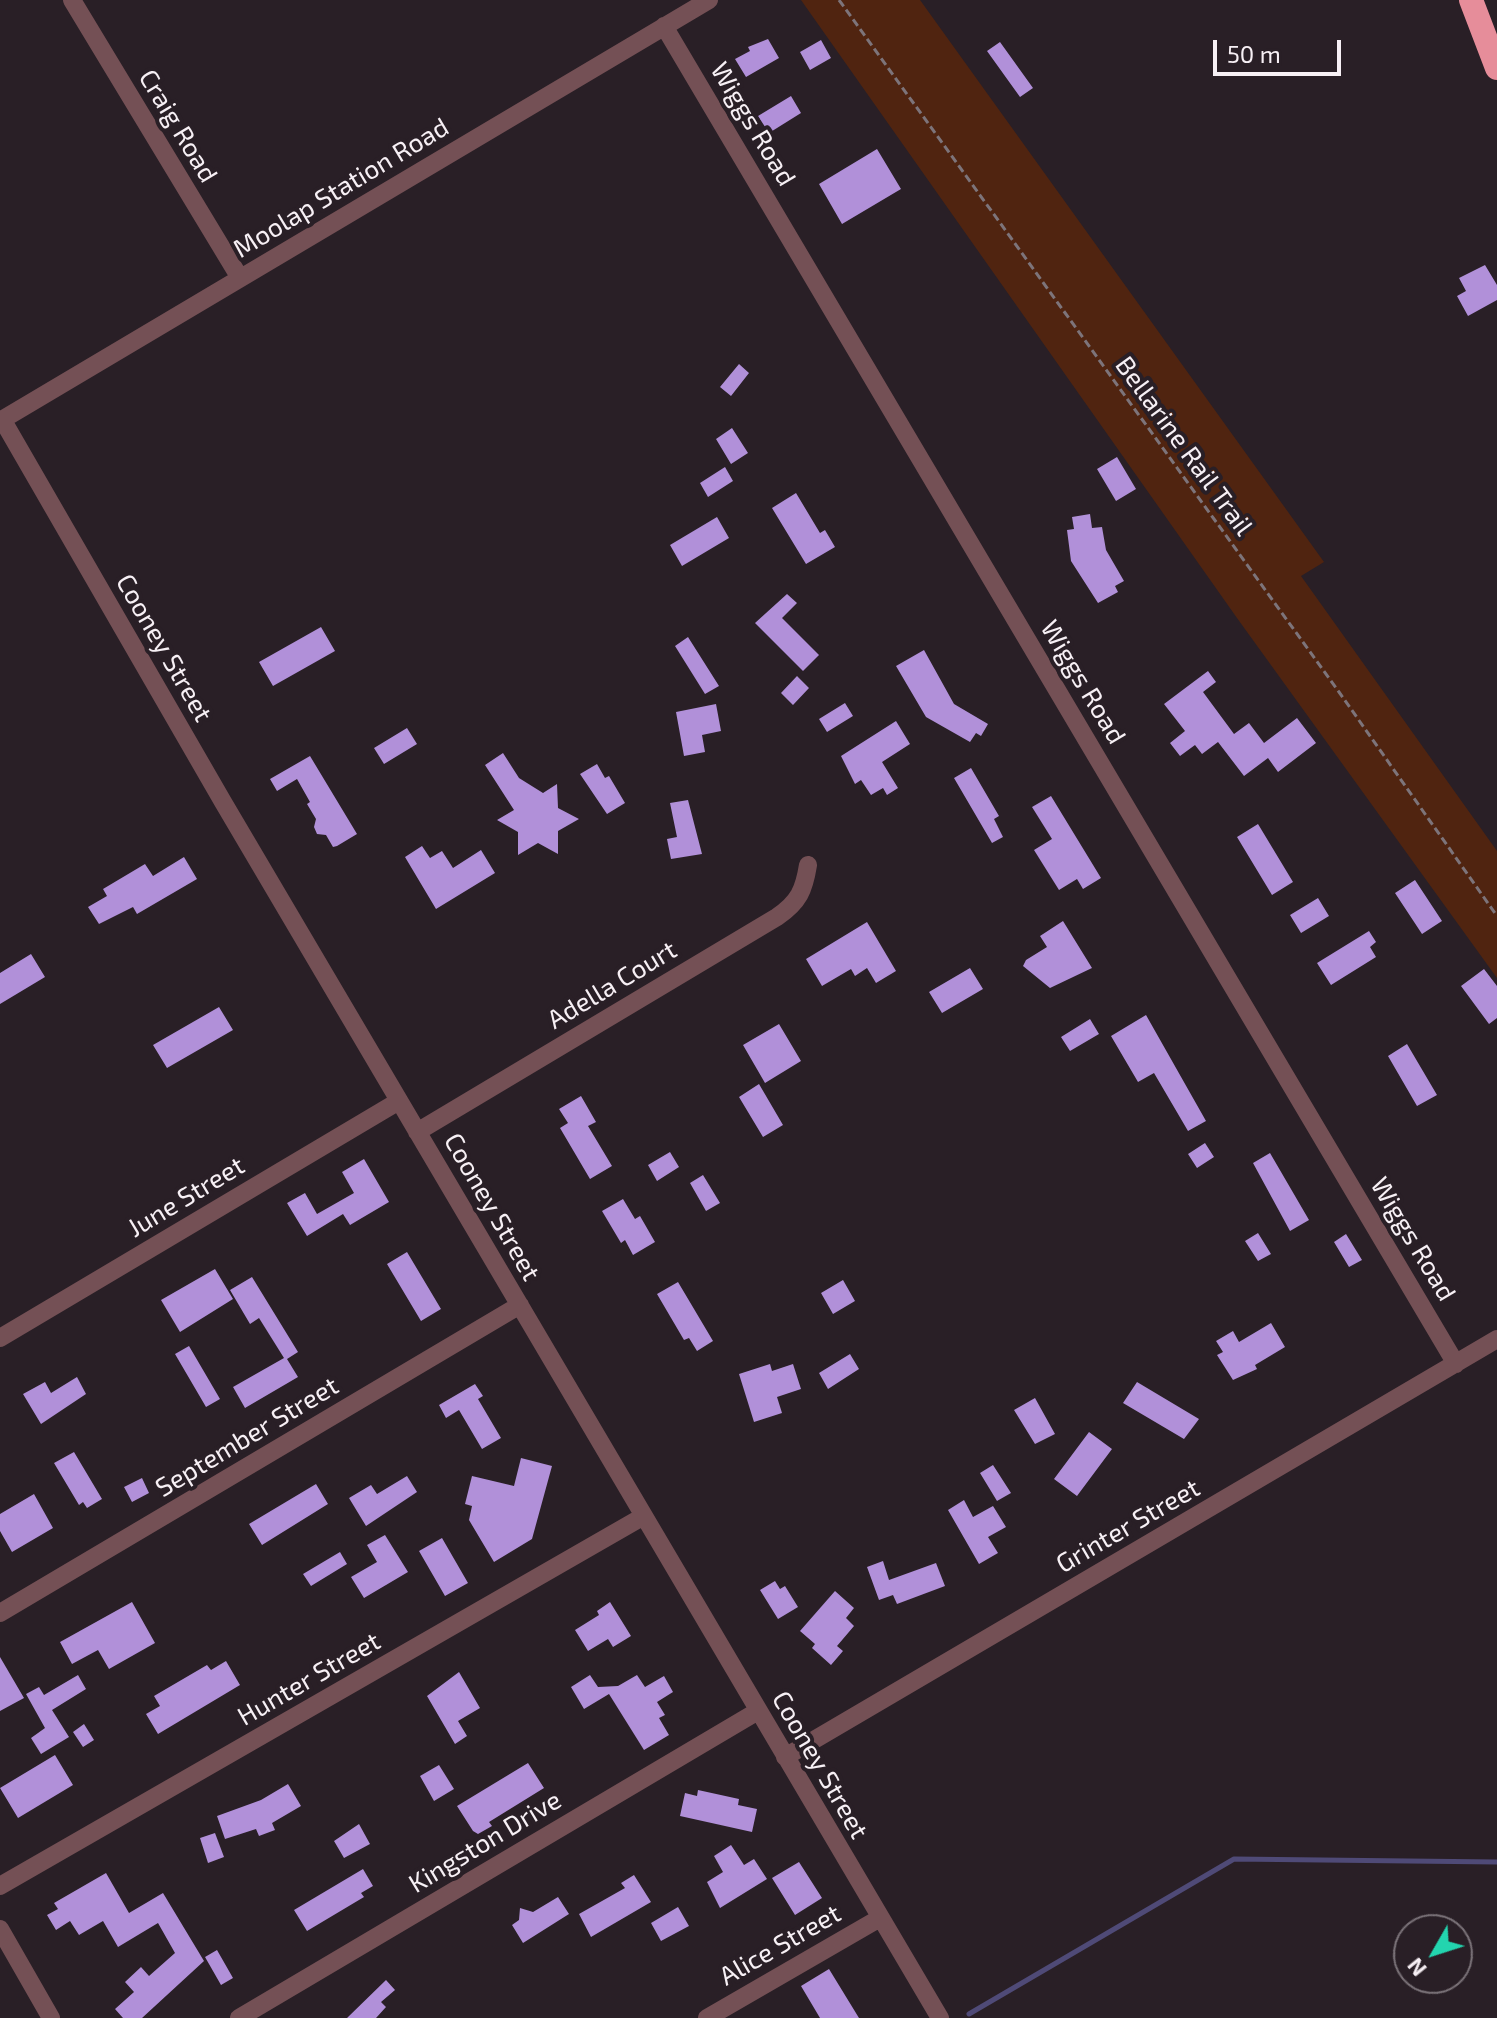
<!DOCTYPE html>
<html>
<head>
<meta charset="utf-8">
<style>
  body { margin:0 }
  #map { position:relative; width:1497px; height:2018px; overflow:hidden; background:#291f26; font-family:"Exo 2",sans-serif }
  canvas { display:block }
  .north { position:absolute; left:1393px; top:1914px; width:80px; height:80px; box-sizing:border-box; background:#291f26; border:2px solid #7b7379; border-radius:50%; rotate:231deg; font-size:22px; font-weight:700; line-height:32px; text-align:center; color:#f7f0f5 }
  .north::after { content:''; display:block; margin:auto; width:28px; height:36px; background:#23d5af; clip-path:polygon(50% 0,100% 100%,50% 72%,0 100%) }
  .scale { position:absolute; left:1213px; top:40px; width:128px; height:36px; box-sizing:border-box; border:4px solid #f7f0f5; border-top:0; padding-left:10px; font-size:24px; line-height:28px; white-space:nowrap; color:#f7f0f5; -webkit-text-stroke:6px #291f26; paint-order:stroke }
</style>
</head>
<body>
<div id="map">
<canvas width="1497" height="2018"></canvas>
<div class="north">N</div>
<div class="scale">50 m</div>
</div>
<script>
const c = document.querySelector('canvas').getContext('2d');
c.lineJoin = 'round';
function fillPath(path, color) { c.fillStyle = color; c.fill(path, 'evenodd'); }
function trace(path, color, width, dash) { c.strokeStyle = color; c.lineWidth = width; c.lineCap = dash ? 'butt' : 'round'; c.setLineDash(dash || []); c.stroke(path); }
function write(font, color, halo, rows, align = 'center') {
  c.font = font + ' "Exo 2",sans-serif'; c.lineWidth = 8; c.setLineDash([]); c.textBaseline = 'middle'; c.strokeStyle = halo; c.fillStyle = color; for (const [text, x, y, turn = 0] of rows) {
    c.save(); c.translate(x, y); c.rotate((+turn || 0) * Math.PI / 180); c.textAlign = isNaN(turn) ? turn : align; if (halo) c.strokeText(text, 0, 0); c.fillText(text, 0, 0); c.restore();
  }
}
const green = new Path2D(`
  M 801,0 L 920,0 L 1324,562 L 1301,576 L 1497,851 L 1497,978 L 1237,618 Z`);
const stream = new Path2D(`
  M 969,2014 L 1234,1859 L 1497,1862`);
const building = new Path2D(`
  M 768,39 L 779,58 L 746,77 L 735,59 L 750,51 L 748,47 Z
  M 821,40 L 831,58 L 810,70 L 800,52 Z
  M 1000,42 L 1033,88 L 1020,97 L 987,51 Z
  M 791,96 L 801,113 L 769,133 L 758,116 Z
  M 877,149 L 901,189 L 842,224 L 819,184 Z
  M 1485,265 L 1497,285 L 1497,300 L 1468,316 L 1457,296 L 1466,291 L 1459,278 Z
  M 739,364 L 749,373 L 731,396 L 720,387 Z
  M 732,428 L 748,453 L 731,464 L 716,439 Z
  M 1117,457 L 1136,489 L 1116,501 L 1097,469 Z
  M 725,467 L 733,481 L 708,497 L 700,483 Z
  M 796,493 L 820,533 L 825,530 L 835,547 L 806,564 L 772,508 Z
  M 1090,514 L 1092,528 L 1102,527 L 1106,550 L 1124,581 L 1115,586 L 1118,592 L 1098,603 L 1071,561 L 1067,530 L 1074,529 L 1072,517 Z
  M 717,517 L 729,538 L 682,566 L 670,545 Z
  M 787,594 L 797,603 L 782,618 L 819,655 L 803,671 L 755,623 Z
  M 321,627 L 335,651 L 273,686 L 259,662 Z
  M 688,637 L 719,686 L 705,694 L 675,646 Z
  M 924,650 L 954,704 L 988,724 L 981,736 L 976,733 L 970,742 L 926,717 L 896,666 Z
  M 1208,671 L 1216,682 L 1203,692 L 1234,734 L 1249,723 L 1264,743 L 1297,718 L 1316,743 L 1278,772 L 1268,758 L 1244,776 L 1218,742 L 1202,754 L 1195,745 L 1180,756 L 1170,743 L 1185,731 L 1164,704 Z
  M 797,676 L 809,688 L 793,705 L 781,693 Z
  M 845,703 L 853,716 L 827,732 L 819,719 Z
  M 716,704 L 721,731 L 702,735 L 705,752 L 684,756 L 676,712 Z
  M 896,721 L 910,744 L 882,762 L 898,788 L 887,795 L 883,788 L 871,795 L 861,780 L 855,784 L 841,756 Z
  M 407,728 L 417,744 L 384,764 L 374,748 Z
  M 503,753 L 519,778 L 543,793 L 557,784 L 558,808 L 579,819 L 558,831 L 558,854 L 538,843 L 518,855 L 518,832 L 497,820 L 514,810 L 485,765 Z
  M 310,756 L 357,834 L 337,846 L 333,847 L 326,835 L 317,834 L 314,827 L 316,819 L 307,804 L 310,802 L 297,779 L 277,791 L 270,779 Z
  M 597,764 L 605,778 L 609,776 L 625,803 L 607,814 L 580,774 Z
  M 971,768 L 999,816 L 994,819 L 1003,837 L 992,843 L 954,778 Z
  M 1051,796 L 1101,878 L 1083,889 L 1077,879 L 1059,890 L 1034,850 L 1052,839 L 1032,807 Z
  M 688,800 L 702,854 L 671,859 L 667,839 L 677,837 L 670,803 Z
  M 1258,824 L 1293,882 L 1272,895 L 1237,837 Z
  M 422,846 L 430,858 L 442,851 L 453,868 L 481,850 L 495,873 L 436,909 L 405,857 Z
  M 184,857 L 197,879 L 137,914 L 133,907 L 99,924 L 88,907 L 107,896 L 103,889 L 145,864 L 153,876 Z
  M 1415,880 L 1442,921 L 1422,934 L 1395,893 Z
  M 1318,898 L 1329,916 L 1301,933 L 1290,915 Z
  M 1063,921 L 1092,968 L 1050,988 L 1023,966 L 1026,960 L 1047,947 L 1040,936 Z
  M 867,922 L 896,971 L 876,983 L 867,968 L 855,976 L 851,969 L 822,986 L 806,959 Z
  M 1369,931 L 1376,942 L 1370,947 L 1376,957 L 1331,985 L 1317,963 Z
  M 31,954 L 45,977 L 0,1004 L 0,973 Z
  M 970,968 L 983,989 L 942,1013 L 929,992 Z
  M 1484,969 L 1497,986 L 1497,1018 L 1489,1024 L 1461,986 Z
  M 219,1007 L 233,1030 L 167,1068 L 153,1045 Z
  M 1146,1015 L 1206,1121 L 1188,1131 L 1154,1073 L 1138,1082 L 1111,1036 Z
  M 1090,1019 L 1099,1034 L 1070,1051 L 1061,1037 Z
  M 779,1024 L 801,1061 L 765,1083 L 743,1045 Z
  M 1407,1044 L 1437,1095 L 1417,1106 L 1388,1056 Z
  M 759,1084 L 783,1125 L 763,1137 L 739,1097 Z
  M 581,1096 L 596,1122 L 588,1126 L 612,1166 L 590,1179 L 560,1128 L 568,1123 L 559,1109 Z
  M 1205,1143 L 1214,1157 L 1197,1168 L 1188,1154 Z
  M 670,1152 L 679,1167 L 657,1181 L 648,1165 Z
  M 1270,1153 L 1309,1220 L 1290,1231 L 1253,1163 Z
  M 364,1159 L 389,1202 L 350,1225 L 343,1214 L 307,1236 L 287,1203 L 305,1193 L 317,1214 L 354,1193 L 342,1172 Z
  M 703,1175 L 720,1203 L 706,1211 L 690,1183 Z
  M 623,1199 L 635,1219 L 640,1216 L 655,1242 L 633,1255 L 625,1240 L 621,1243 L 602,1211 Z
  M 1258,1233 L 1271,1254 L 1258,1261 L 1245,1241 Z
  M 1346,1234 L 1362,1260 L 1349,1267 L 1334,1242 Z
  M 407,1252 L 441,1309 L 421,1321 L 387,1264 Z
  M 215,1269 L 233,1299 L 180,1332 L 161,1300 Z
  M 252,1277 L 298,1352 L 287,1359 L 298,1377 L 245,1408 L 233,1387 L 284,1358 L 259,1318 L 250,1324 L 230,1290 Z
  M 843,1280 L 855,1301 L 833,1314 L 821,1293 Z
  M 678,1282 L 713,1341 L 697,1351 L 689,1338 L 684,1340 L 657,1294 Z
  M 1271,1323 L 1285,1347 L 1255,1365 L 1257,1369 L 1233,1380 L 1217,1355 L 1223,1352 L 1216,1341 L 1233,1331 L 1239,1342 Z
  M 189,1346 L 220,1399 L 206,1407 L 175,1354 Z
  M 850,1354 L 859,1369 L 828,1389 L 819,1373 Z
  M 770,1364 L 772,1371 L 793,1364 L 801,1389 L 777,1397 L 782,1413 L 754,1422 L 739,1374 Z
  M 77,1377 L 86,1394 L 41,1424 L 23,1394 L 45,1382 L 51,1393 Z
  M 1137,1382 L 1199,1419 L 1184,1439 L 1123,1403 Z
  M 475,1384 L 483,1396 L 478,1399 L 501,1438 L 482,1449 L 459,1410 L 446,1418 L 439,1405 Z
  M 1035,1398 L 1055,1434 L 1035,1444 L 1014,1410 Z
  M 1089,1432 L 1112,1449 L 1077,1496 L 1054,1479 Z
  M 74,1452 L 102,1499 L 87,1508 L 83,1502 L 79,1505 L 54,1463 Z
  M 521,1458 L 552,1466 L 532,1539 L 494,1562 L 469,1520 L 472,1506 L 465,1504 L 472,1476 L 514,1486 Z
  M 993,1465 L 1011,1493 L 997,1501 L 980,1473 Z
  M 407,1476 L 417,1492 L 366,1526 L 349,1498 L 371,1485 L 377,1494 Z
  M 142,1478 L 149,1493 L 132,1502 L 124,1487 Z
  M 316,1484 L 328,1504 L 262,1545 L 249,1524 Z
  M 34,1494 L 53,1528 L 12,1552 L 0,1531 L 0,1514 Z
  M 964,1500 L 973,1517 L 993,1506 L 1006,1527 L 988,1537 L 998,1553 L 979,1564 L 948,1510 Z
  M 385,1535 L 408,1572 L 364,1598 L 351,1577 L 377,1562 L 367,1545 Z
  M 442,1538 L 468,1583 L 445,1596 L 419,1551 Z
  M 340,1552 L 347,1564 L 311,1586 L 303,1574 Z
  M 883,1561 L 889,1580 L 936,1563 L 945,1586 L 897,1604 L 893,1595 L 879,1600 L 867,1567 Z
  M 775,1581 L 780,1589 L 785,1586 L 798,1607 L 778,1619 L 760,1590 Z
  M 835,1591 L 854,1608 L 846,1618 L 854,1626 L 837,1646 L 843,1651 L 831,1665 L 812,1648 L 815,1644 L 800,1631 Z
  M 132,1602 L 155,1643 L 109,1669 L 98,1650 L 72,1664 L 60,1642 Z
  M 610,1602 L 631,1636 L 613,1647 L 608,1639 L 588,1651 L 575,1630 L 599,1615 L 597,1611 Z
  M 0,1657 L 24,1698 L 0,1711 Z
  M 226,1661 L 240,1685 L 158,1734 L 146,1714 L 160,1706 L 154,1696 L 207,1665 L 211,1670 Z
  M 459,1672 L 480,1708 L 458,1721 L 467,1736 L 455,1744 L 427,1696 Z
  M 78,1675 L 86,1689 L 52,1710 L 69,1737 L 41,1754 L 31,1738 L 45,1728 L 26,1694 L 39,1687 L 44,1695 Z
  M 590,1675 L 598,1687 L 618,1686 L 637,1675 L 645,1687 L 664,1676 L 673,1692 L 657,1702 L 665,1715 L 659,1718 L 669,1735 L 644,1750 L 609,1694 L 584,1709 L 571,1687 Z
  M 84,1724 L 94,1740 L 83,1747 L 73,1732 Z
  M 55,1755 L 73,1785 L 18,1818 L 0,1788 Z
  M 528,1763 L 544,1788 L 489,1822 L 492,1826 L 478,1834 L 473,1831 L 457,1806 Z
  M 439,1765 L 454,1789 L 434,1801 L 420,1776 Z
  M 288,1784 L 301,1806 L 272,1823 L 275,1830 L 259,1836 L 256,1829 L 225,1839 L 217,1816 L 261,1800 Z
  M 698,1790 L 739,1799 L 738,1805 L 757,1809 L 752,1832 L 680,1816 L 685,1793 L 697,1796 Z
  M 359,1824 L 370,1844 L 344,1858 L 334,1841 Z
  M 215,1833 L 224,1857 L 208,1863 L 200,1838 Z
  M 731,1845 L 744,1865 L 754,1859 L 767,1879 L 720,1908 L 707,1882 L 723,1872 L 714,1856 Z
  M 799,1862 L 822,1898 L 795,1915 L 772,1878 Z
  M 363,1869 L 373,1886 L 361,1893 L 364,1897 L 307,1931 L 294,1910 Z
  M 106,1873 L 129,1913 L 163,1893 L 204,1961 L 142,2018 L 123,2018 L 115,2009 L 134,1992 L 125,1982 L 141,1967 L 149,1976 L 175,1953 L 158,1923 L 118,1947 L 103,1921 L 79,1935 L 70,1921 L 56,1930 L 47,1915 L 58,1909 L 54,1903 Z
  M 634,1875 L 651,1902 L 591,1937 L 579,1914 L 625,1888 L 621,1883 Z
  M 558,1897 L 569,1914 L 523,1943 L 512,1925 L 519,1920 L 520,1908 L 533,1912 Z
  M 678,1907 L 689,1926 L 661,1941 L 651,1923 Z
  M 217,1950 L 233,1978 L 221,1985 L 205,1957 Z
  M 829,1969 L 859,2018 L 820,2018 L 801,1986 Z
  M 386,1980 L 395,1990 L 381,2002 L 386,2007 L 376,2018 L 347,2018 Z`);
const path = new Path2D(`
  M 839,0 L 1339,692 L 1497,916`);
const minor = new Path2D(`
  M 72,0 L 240,278
  M 664,26 L 1456,1364
  M 2,419 L 223,802 L 940,2018
  M 0,421 L 709,0
  M 417,1132 L 777,917 C 799,902 804,890 808,865
  M 0,1338 L 399,1101
  M 0,1613 L 520,1305
  M 785,1757 L 1497,1339
  M 0,1886 L 644,1516
  M 0,1929 L 51,2018
  M 239,2018 L 758,1711
  M 707,2018 L 880,1918`);
const highway = new Path2D(`
  M 1471,0 L 1497,68`);
const streetNames = [
  ["Wiggs Road",753,124,59],
  ["Craig Road",178,126,59],
  ["Moolap Station Road",341,188,-31],
  ["Bellarine Rail Trail",1184,446,54],
  ["Cooney Street",164,648,60],
  ["Wiggs Road",1083,682,59],
  ["Adella Court",612,985,-31],
  ["June Street",186,1197,-31],
  ["Cooney Street",492,1207,60],
  ["Wiggs Road",1413,1239,59],
  ["September Street",247,1437,-31],
  ["Grinter Street",1128,1526,-30],
  ["Hunter Street",309,1679,-30],
  ["Cooney Street",820,1765,60],
  ["Kingston Drive",485,1842,-31],
  ["Alice Street",780,1945,-30]
];
fillPath(green, '#502410');
trace(stream, '#4f4a77', 5);
fillPath(building, '#b190d9');
trace(path, '#7d747a', 3, [8, 4]);
trace(minor, '#745055', 18);
trace(highway, '#e68d9a', 24);
write('26px', '#f7f0f5', '#291f26', streetNames);
</script>
</body>
</html>
